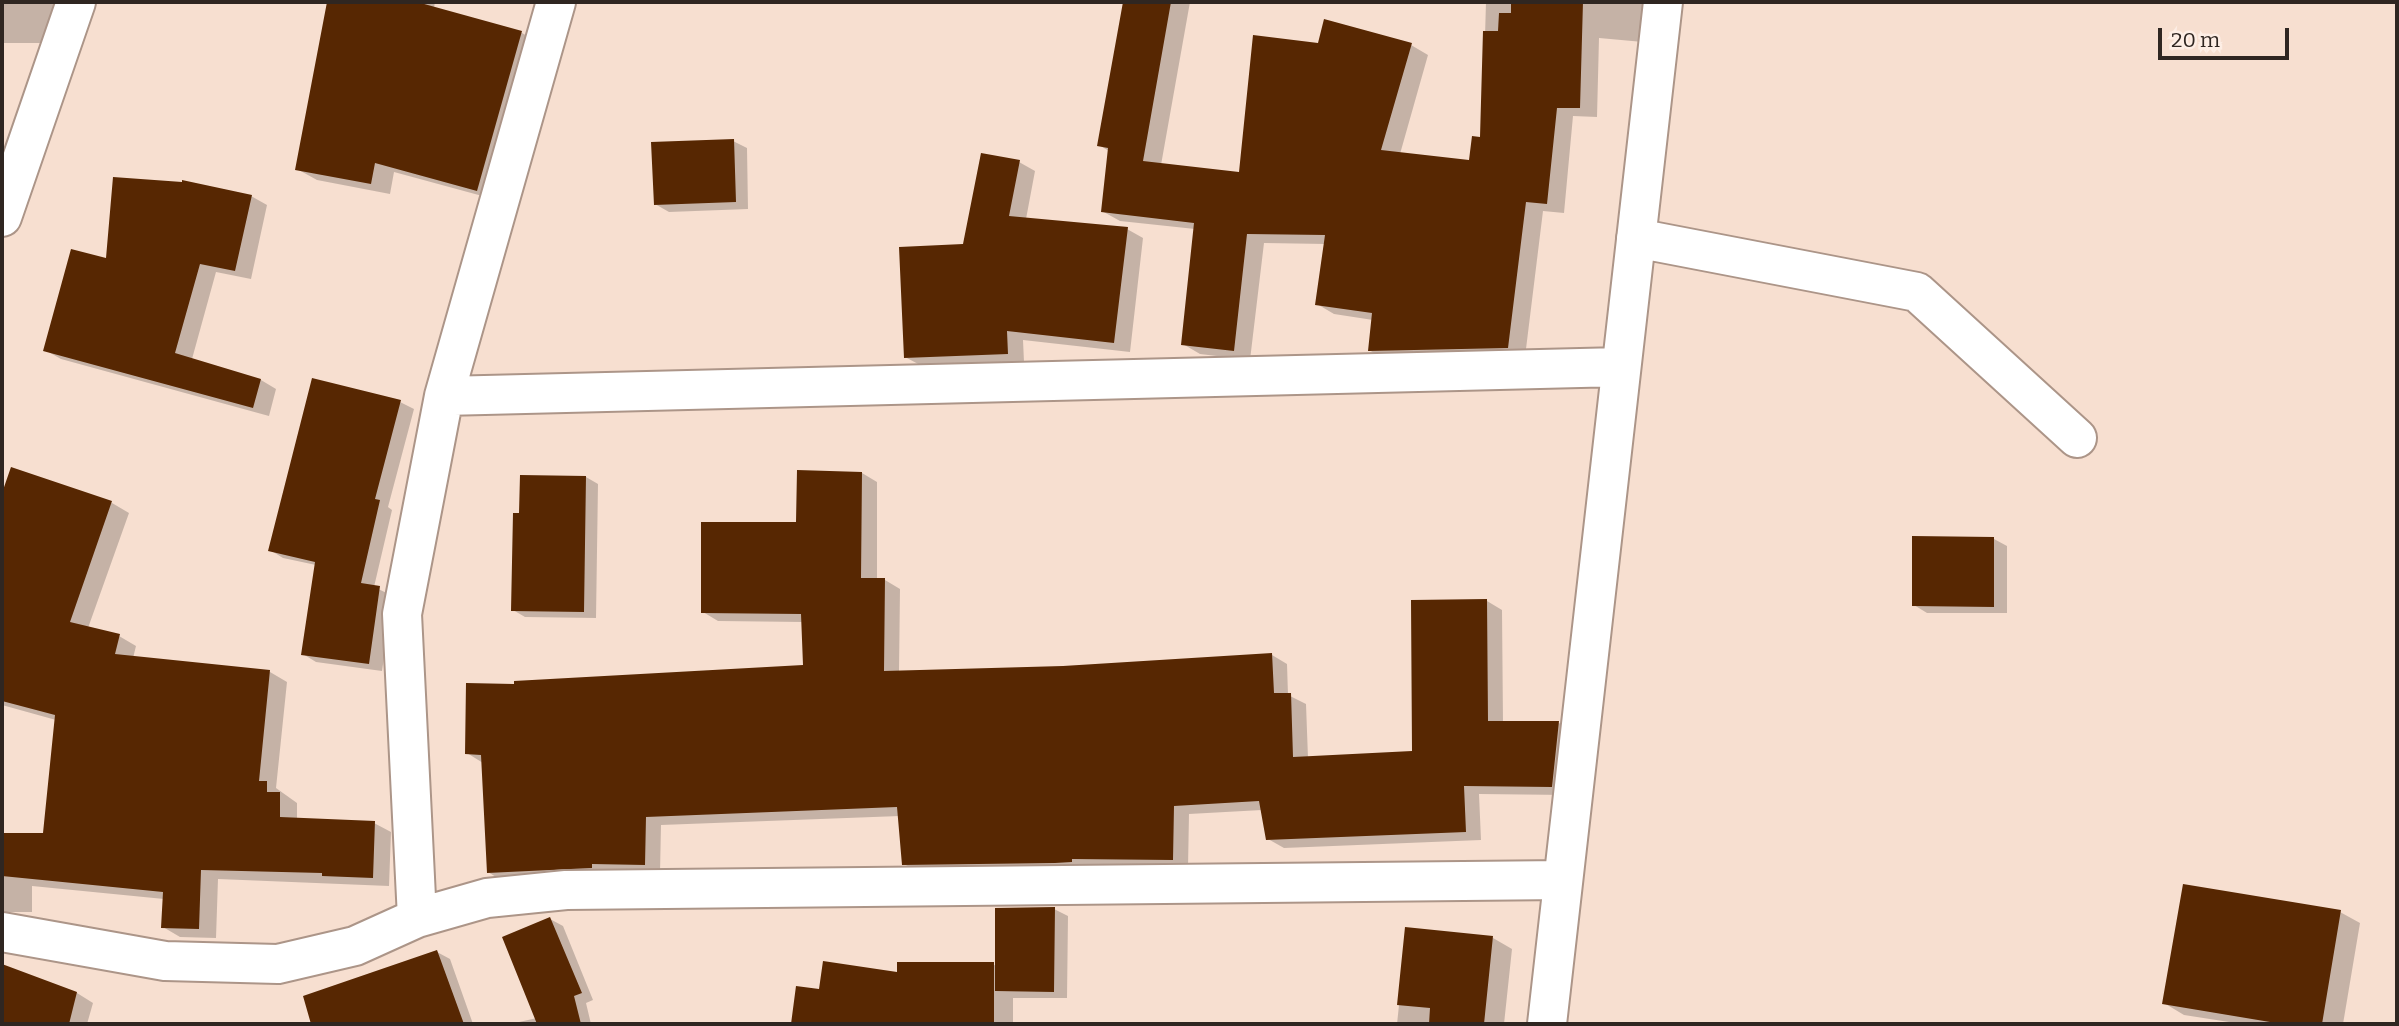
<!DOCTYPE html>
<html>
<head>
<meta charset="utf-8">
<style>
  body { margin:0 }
  #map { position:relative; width:2399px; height:1026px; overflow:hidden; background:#f7dfd0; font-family:Bitter,serif }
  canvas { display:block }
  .frame { position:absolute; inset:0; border:4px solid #2f2621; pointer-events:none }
  .scale { position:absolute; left:2158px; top:28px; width:131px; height:32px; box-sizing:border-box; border:4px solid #2f2621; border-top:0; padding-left:9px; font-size:21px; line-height:24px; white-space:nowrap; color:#2f2621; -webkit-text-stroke:5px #fdeee5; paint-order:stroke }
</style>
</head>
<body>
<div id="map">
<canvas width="2399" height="1026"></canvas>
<div class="frame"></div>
<div class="scale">20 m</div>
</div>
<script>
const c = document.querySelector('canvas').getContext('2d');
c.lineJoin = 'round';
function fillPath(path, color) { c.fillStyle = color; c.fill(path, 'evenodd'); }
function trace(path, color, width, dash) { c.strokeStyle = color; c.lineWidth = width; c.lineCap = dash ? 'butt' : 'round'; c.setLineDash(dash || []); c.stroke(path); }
const shadow = new Path2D(`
  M 2,2 L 58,2 L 58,43 L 2,43 Z
  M 329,2 L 435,2 L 434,8 L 522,33 L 541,44 L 497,200 L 394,172 L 390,194 L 317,180 L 297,169 Z
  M 1125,2 L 1190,2 L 1161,165 L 1241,174 L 1319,45 L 1411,45 L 1428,55 L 1400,154 L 1471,162 L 1482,139 L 1486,2 L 1661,2 L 1654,43 L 1599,38 L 1597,117 L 1573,116 L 1564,213 L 1543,211 L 1525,357 L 1386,360 L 1369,350 L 1373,320 L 1334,314 L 1317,304 L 1326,244 L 1264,243 L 1250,360 L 1200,354 L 1183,344 L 1195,229 L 1120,221 L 1102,211 L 1109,151 L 1099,145 Z
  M 733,141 L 747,148 L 748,209 L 669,212 L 655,204 Z
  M 1019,162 L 1035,171 L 1026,219 L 1127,229 L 1143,238 L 1130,352 L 1023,340 L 1024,362 L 922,366 L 905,357 Z
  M 251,196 L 267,205 L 251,279 L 216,272 L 192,359 L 261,380 L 276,389 L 269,416 L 61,359 L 45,350 L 108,261 Z
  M 400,402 L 414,409 L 388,507 L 392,510 L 374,587 L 393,596 L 382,671 L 316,662 L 303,654 L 316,565 L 283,558 L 270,550 Z
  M 12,469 L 112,503 L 129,513 L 88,628 L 119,636 L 136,646 L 133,658 L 270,672 L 287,682 L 276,788 L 297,803 L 297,819 L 374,823 L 391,832 L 389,886 L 218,879 L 216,938 L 180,937 L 163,927 L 164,899 L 32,886 L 32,912 L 2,912 L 2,834 L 45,835 L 56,720 L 2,705 L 2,599 L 7,580 L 2,578 L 2,498 Z
  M 862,473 L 877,482 L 877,580 L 885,580 L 900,589 L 899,672 L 1063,667 L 1272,655 L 1287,664 L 1288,695 L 1306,704 L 1308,758 L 1414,753 L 1487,601 L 1502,610 L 1503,723 L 1559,723 L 1574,732 L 1567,795 L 1479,794 L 1481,840 L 1284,848 L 1268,839 L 1262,810 L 1189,814 L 1188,868 L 920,873 L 904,864 L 900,816 L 661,825 L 660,873 L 504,882 L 488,872 L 483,763 L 467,753 L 516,685 L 804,666 L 803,622 L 718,621 L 703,612 L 798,523 Z
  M 586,477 L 598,484 L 596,618 L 525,617 L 513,610 Z
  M 1994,539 L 2007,546 L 2007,613 L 1927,613 L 1914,605 Z
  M 1054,909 L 1068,916 L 1067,998 L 1013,998 L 1013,1024 L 792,1024 L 798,988 L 820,991 L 899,975 L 996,965 Z
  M 2340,912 L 2360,923 L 2343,1024 L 2242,1024 L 2184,1015 L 2164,1003 Z
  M 550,919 L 563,926 L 593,1000 L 586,1003 L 591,1024 L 510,1024 L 537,1018 Z
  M 1407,929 L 1493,938 L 1512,949 L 1504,1024 L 1397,1024 Z
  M 437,952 L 450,959 L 473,1024 L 313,1024 L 305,997 Z
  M 2,976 L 77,993 L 93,1003 L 87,1024 L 2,1024 Z`);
const building = new Path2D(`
  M 327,2 L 417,2 L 522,31 L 477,191 L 375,163 L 371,184 L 295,170 Z
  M 1123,2 L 1171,2 L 1143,161 L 1239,172 L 1253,35 L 1318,43 L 1324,19 L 1412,43 L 1381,150 L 1469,160 L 1472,136 L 1480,137 L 1483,31 L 1498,31 L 1499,13 L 1511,13 L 1511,2 L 1583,2 L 1580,108 L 1557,108 L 1547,204 L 1526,202 L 1508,348 L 1368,351 L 1372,313 L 1315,305 L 1325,235 L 1247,234 L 1234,351 L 1181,345 L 1194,223 L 1101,212 L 1108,148 L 1097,146 Z
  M 734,139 L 736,202 L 654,205 L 651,142 Z
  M 981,153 L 1020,160 L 1009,216 L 1128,227 L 1114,343 L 1007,331 L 1008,354 L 904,358 L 899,247 L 963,244 Z
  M 113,177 L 182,182 L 182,180 L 252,195 L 235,271 L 200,264 L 175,353 L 261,379 L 253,408 L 43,351 L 71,249 L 106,258 Z
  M 312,378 L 401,400 L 375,499 L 380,500 L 361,583 L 380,586 L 369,664 L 301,655 L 315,562 L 268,551 Z
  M 11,467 L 112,501 L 70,622 L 120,634 L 115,654 L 270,670 L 259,781 L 267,781 L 267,792 L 280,792 L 280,817 L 375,821 L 373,878 L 322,876 L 322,873 L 201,870 L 199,929 L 161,928 L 163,892 L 2,876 L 2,833 L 43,833 L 55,715 L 2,701 L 2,493 Z
  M 797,470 L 862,472 L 861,578 L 885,578 L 884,671 L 1063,666 L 1272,653 L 1274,693 L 1291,693 L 1293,757 L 1412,751 L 1411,600 L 1487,599 L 1488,721 L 1559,721 L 1552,787 L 1464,786 L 1466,832 L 1266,840 L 1259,801 L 1174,806 L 1173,860 L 1072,859 L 1072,862 L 1055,863 L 902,865 L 897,807 L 646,817 L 645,865 L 592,864 L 592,868 L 487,873 L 481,755 L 465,754 L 466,683 L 514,684 L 514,681 L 803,665 L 801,614 L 701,613 L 701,522 L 796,522 Z
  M 520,475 L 586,476 L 584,612 L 511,611 L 513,513 L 519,513 Z
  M 1912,536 L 1994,537 L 1994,607 L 1912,606 Z
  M 2183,884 L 2341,910 L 2322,1024 L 2282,1024 L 2162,1004 Z
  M 1055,907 L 1054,992 L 995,991 L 995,908 Z
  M 550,917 L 582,993 L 574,996 L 581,1024 L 537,1024 L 502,937 Z
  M 1405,927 L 1493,936 L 1484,1024 L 1429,1024 L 1430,1008 L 1397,1005 Z
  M 437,950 L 464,1024 L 311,1024 L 303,996 Z
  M 823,961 L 897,972 L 897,962 L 994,962 L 994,1024 L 791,1024 L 796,986 L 819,989 Z
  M 2,964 L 77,992 L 69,1024 L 2,1024 Z`);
const minor = new Path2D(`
  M 2,217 L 76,2
  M 1636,238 L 1917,292 L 2077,438
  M 444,396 L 1621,367
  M 417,918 L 402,614 L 444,396 L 556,2
  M 2,932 L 165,961 L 278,964 L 355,946 L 417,918 L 487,898 L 566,890 L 1563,880
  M 1547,1024 L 1663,2`);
fillPath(shadow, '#0003');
fillPath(building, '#572702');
trace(minor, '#ac9588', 42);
trace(minor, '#fff', 38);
</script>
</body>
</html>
